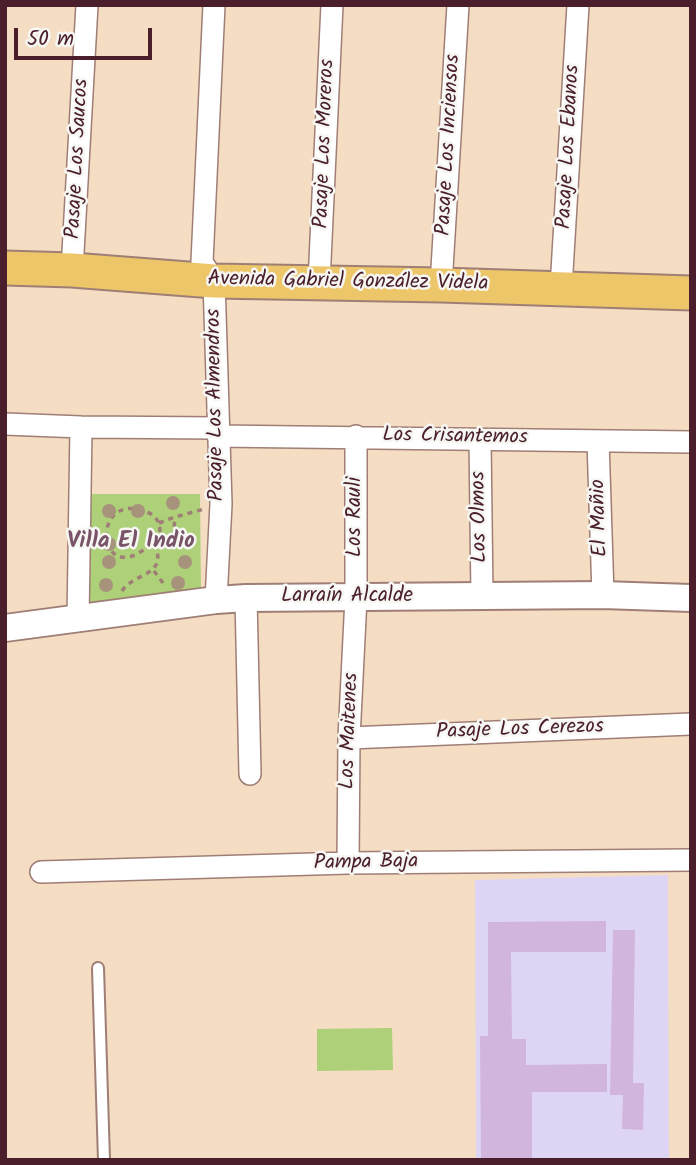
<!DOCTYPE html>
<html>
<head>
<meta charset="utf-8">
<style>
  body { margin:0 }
  #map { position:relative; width:696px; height:1165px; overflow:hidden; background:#f4ddc2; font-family:Kalam,sans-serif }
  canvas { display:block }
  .frame { position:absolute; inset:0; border:7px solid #4a1f2b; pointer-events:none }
  .scale { position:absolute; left:14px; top:28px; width:138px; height:32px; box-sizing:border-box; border:4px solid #4a1f2b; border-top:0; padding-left:9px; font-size:21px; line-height:24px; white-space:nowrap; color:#4a1f2b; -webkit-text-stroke:5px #f6f6f2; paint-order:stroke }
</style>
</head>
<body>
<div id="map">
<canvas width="696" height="1165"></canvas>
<div class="frame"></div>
<div class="scale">50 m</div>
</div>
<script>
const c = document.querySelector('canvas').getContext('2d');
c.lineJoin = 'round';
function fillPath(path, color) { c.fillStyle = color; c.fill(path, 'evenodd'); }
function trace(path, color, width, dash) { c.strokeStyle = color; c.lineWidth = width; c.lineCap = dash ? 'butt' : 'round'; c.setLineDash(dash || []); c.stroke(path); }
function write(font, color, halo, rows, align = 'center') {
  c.font = font + ' Kalam,sans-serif'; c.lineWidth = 5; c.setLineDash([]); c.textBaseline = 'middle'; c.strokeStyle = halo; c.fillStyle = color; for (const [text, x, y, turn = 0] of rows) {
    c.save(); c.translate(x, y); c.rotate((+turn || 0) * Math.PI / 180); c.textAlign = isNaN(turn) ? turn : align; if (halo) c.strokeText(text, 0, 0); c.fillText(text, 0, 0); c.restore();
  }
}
const built = new Path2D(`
  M 668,875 L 669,1160 L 476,1160 L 475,880 Z`);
const green = new Path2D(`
  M 88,494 L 200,494 L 201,593 L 86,608 Z
  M 392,1028 L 393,1070 L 317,1071 L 317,1029 Z`);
const building = new Path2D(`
  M 606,921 L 606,952 L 511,952 L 512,1039 L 526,1039 L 526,1065 L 607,1064 L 607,1092 L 532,1092 L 532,1160 L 481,1160 L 480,1036 L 488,1036 L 488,922 Z
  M 613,930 L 635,930 L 633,1083 L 644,1083 L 643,1130 L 622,1129 L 623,1095 L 610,1095 Z`);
const path = new Path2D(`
  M 159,523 L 175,517 L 204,509
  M 155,546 C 175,538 173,539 175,517
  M 154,571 L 166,587
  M 122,591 C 134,572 171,576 153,542 C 148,546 142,552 135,555 C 107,567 98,530 115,514 C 133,498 177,519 153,542`);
const service = new Path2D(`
  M 98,968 L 104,1160`);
const minor = new Path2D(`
  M 214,5 L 202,262 L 214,281 L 221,504 L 216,600
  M 72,270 L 87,5
  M 319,282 L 332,5
  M 441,285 L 458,5
  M 561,288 L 578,5
  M 5,424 L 81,427 L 218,428
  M 218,436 L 691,442
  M 480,439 L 482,596
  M 598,441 L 603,595
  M 246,598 L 250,774
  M 78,620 L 81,427
  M 349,738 L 691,724
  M 348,863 L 349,738 L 356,598 L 356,436
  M 41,872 L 348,863 L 691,860`);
const tertiary = new Path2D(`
  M 5,628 L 216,600 L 246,598 L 603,595 L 691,598`);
const primary = new Path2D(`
  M 5,268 L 72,270 L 214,281 L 441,285 L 691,293`);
const trees = [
  [173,503],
  [109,511],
  [138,511],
  [109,544],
  [109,562],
  [185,562],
  [178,583],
  [106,585]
];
const streetNames = [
  ["Pasaje Los Moreros",326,144,-88],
  ["Pasaje Los Inciensos",450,145,-87],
  ["Pasaje Los Ebanos",570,147,-87],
  ["Pasaje Los Saucos",79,159,-87],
  ["Avenida Gabriel González Videla",348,283,1],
  ["Pasaje Los Almendros",217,405,-91],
  ["Los Crisantemos",455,438,1],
  ["Los Rauli",356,517,-90],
  ["Los Olmos",481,517,-91],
  ["El Mañio",601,518,-92],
  ["Larraín Alcalde",347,597],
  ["Los Maitenes",351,731,-88],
  ["Pasaje Los Cerezos",520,731,-2],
  ["Pampa Baja",366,864,-1]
];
const neighbourhoodNames = [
  ["Villa El Indio",131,543]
];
fillPath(built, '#ded5f5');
fillPath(green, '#add079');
fillPath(building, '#d1b5dc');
trace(service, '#9f7e76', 14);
trace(minor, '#9f7e76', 24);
trace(tertiary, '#9f7e76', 30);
trace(primary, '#9f7e76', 37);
trace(path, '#9f7e76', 3.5, [5, 5]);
trace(service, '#fff', 10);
trace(minor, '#fff', 21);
trace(tertiary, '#fff', 26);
trace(primary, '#ecc669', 33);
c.fillStyle = '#a7927c';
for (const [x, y] of trees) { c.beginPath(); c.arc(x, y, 7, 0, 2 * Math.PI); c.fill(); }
write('21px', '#4a1f2b', '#f6f6f2', streetNames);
write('bold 23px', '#795469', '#f6f6f2', neighbourhoodNames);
</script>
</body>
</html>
